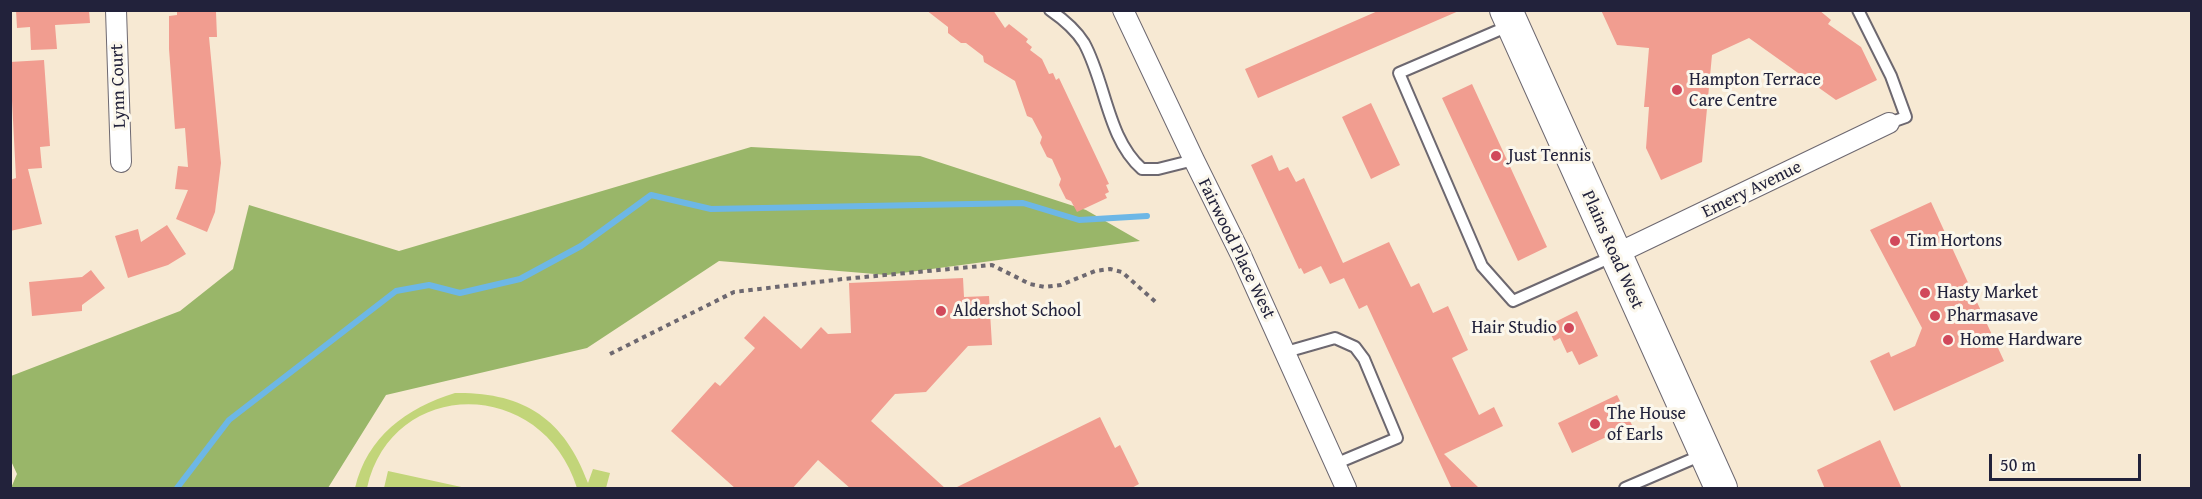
<!DOCTYPE html>
<html>
<head>
<meta charset="utf-8">
<style>
  body { margin:0 }
  #map { position:relative; width:2202px; height:499px; overflow:hidden; background:#f7e9d3; font-family:"Gentium Book Plus",serif }
  canvas { display:block }
  .frame { position:absolute; inset:0; border:12px solid #22223b; pointer-events:none }
  .scale { position:absolute; left:1989px; top:454px; width:152px; height:27px; box-sizing:border-box; border:3px solid #22223b; border-top:0; padding-left:8px; font-size:18px; line-height:21px; white-space:nowrap; color:#22223b; -webkit-text-stroke:4px #fbf7ec; paint-order:stroke }
</style>
</head>
<body>
<div id="map">
<canvas width="2202" height="499"></canvas>
<div class="frame"></div>
<div class="scale">50 m</div>
</div>
<script>
const c = document.querySelector('canvas').getContext('2d');
c.lineJoin = 'round';
function fillPath(path, color) { c.fillStyle = color; c.fill(path, 'evenodd'); }
function trace(path, color, width, dash) { c.strokeStyle = color; c.lineWidth = width; c.lineCap = dash ? 'butt' : 'round'; c.setLineDash(dash || []); c.stroke(path); }
function write(font, color, halo, rows, align = 'center') {
  c.font = font + ' "Gentium Book Plus",serif'; c.lineWidth = 6; c.setLineDash([]); c.textBaseline = 'middle'; c.strokeStyle = halo; c.fillStyle = color; for (const [text, x, y, turn = 0] of rows) {
    c.save(); c.translate(x, y); c.rotate((+turn || 0) * Math.PI / 180); c.textAlign = isNaN(turn) ? turn : align; if (halo) c.strokeText(text, 0, 0); c.fillText(text, 0, 0); c.restore();
  }
}
const green = new Path2D(`
  M 455,393 C 523,392 564,418 588,483 L 593,469 L 610,473 L 606,488 L 577,488 C 542,376 392,377 367,488 L 355,488 C 367,437 406,408 455,393 Z
  M 388,471 L 466,488 L 384,488 Z`);
const forest = new Path2D(`
  M 751,147 L 920,156 L 1086,210 L 1140,241 L 887,275 L 719,261 L 587,348 L 386,395 L 328,488 L 11,488 L 17,474 L 11,461 L 11,376 L 180,311 L 233,269 L 249,205 L 399,251 Z`);
const stream = new Path2D(`
  M 177,488 L 229,420 L 396,291 L 429,285 L 460,293 L 520,279 L 581,246 L 651,195 L 711,209 L 1023,203 L 1079,220 L 1147,216`);
const building = new Path2D(`
  M 16,10 L 89,10 L 90,23 L 55,25 L 57,49 L 31,50 L 30,27 L 17,28 Z
  M 177,10 L 216,12 L 217,37 L 209,37 L 221,163 L 215,212 L 207,232 L 176,219 L 188,190 L 175,189 L 178,166 L 188,167 L 185,128 L 175,129 L 169,49 L 169,16 L 177,15 Z
  M 926,10 L 993,10 L 1005,28 L 1009,24 L 1028,39 L 1026,42 L 1032,47 L 1030,50 L 1042,59 L 1049,74 L 1053,73 L 1056,80 L 1059,78 L 1109,184 L 1106,185 L 1109,192 L 1105,194 L 1107,198 L 1077,212 L 1071,201 L 1066,199 L 1059,185 L 1061,179 L 1052,159 L 1047,157 L 1040,143 L 1042,137 L 1032,118 L 1027,116 L 1015,81 L 984,62 L 983,56 L 966,43 L 961,43 L 948,33 L 948,27 Z
  M 1380,10 L 1461,10 L 1258,98 L 1245,69 Z
  M 1601,10 L 1819,10 L 1831,20 L 1828,24 L 1861,47 L 1877,80 L 1836,100 L 1749,38 L 1712,55 L 1702,162 L 1661,180 L 1646,148 L 1649,107 L 1644,107 L 1649,48 L 1617,45 Z
  M 44,60 L 50,146 L 40,147 L 42,168 L 28,169 L 42,224 L 10,231 L 10,180 L 16,178 L 10,62 Z
  M 1472,84 L 1547,247 L 1518,261 L 1442,98 Z
  M 1371,103 L 1400,165 L 1371,179 L 1342,117 Z
  M 1272,155 L 1279,171 L 1288,167 L 1296,182 L 1304,178 L 1343,263 L 1389,242 L 1411,287 L 1419,283 L 1433,313 L 1448,306 L 1468,350 L 1452,358 L 1479,415 L 1494,407 L 1503,426 L 1444,454 L 1480,489 L 1452,489 L 1367,305 L 1359,309 L 1344,278 L 1330,284 L 1321,266 L 1304,274 L 1301,268 L 1299,269 L 1251,165 Z
  M 1931,202 L 2004,361 L 1894,411 L 1870,361 L 1889,352 L 1891,357 L 1915,346 L 1922,328 L 1870,230 Z
  M 167,225 L 186,254 L 168,265 L 128,278 L 115,236 L 138,229 L 141,242 Z
  M 91,270 L 105,288 L 82,305 L 82,311 L 32,316 L 29,282 L 82,277 Z
  M 963,278 L 964,297 L 989,296 L 992,345 L 968,346 L 926,392 L 895,394 L 871,421 L 946,489 L 851,489 L 818,460 L 792,489 L 736,489 L 671,431 L 715,382 L 720,386 L 755,348 L 744,338 L 764,316 L 801,349 L 821,327 L 828,334 L 851,333 L 849,283 Z
  M 1577,311 L 1598,356 L 1579,365 L 1572,351 L 1567,353 L 1560,338 L 1554,341 L 1547,326 Z
  M 1617,395 L 1632,425 L 1572,453 L 1558,423 Z
  M 1100,417 L 1115,448 L 1120,445 L 1139,484 L 1130,489 L 953,489 Z
  M 1880,440 L 1902,489 L 1825,489 L 1817,470 Z`);
const path = new Path2D(`
  M 610,354 L 734,292 L 843,279 L 992,265 L 1030,284 L 1045,287 L 1061,285 L 1095,271 L 1110,269 L 1122,272 L 1158,304`);
const lane = new Path2D(`
  M 1050,10 C 1063,19 1076,30 1084,43 C 1106,83 1107,138 1142,169 L 1158,169 L 1194,160
  M 1858,10 L 1891,76 L 1906,117 L 1889,123
  M 1511,25 L 1399,73 L 1482,266 L 1513,301 L 1614,256
  M 1286,352 L 1335,338 L 1355,347 L 1364,359 L 1397,438 L 1335,464
  M 1625,488 L 1702,455`);
const street = new Path2D(`
  M 116,10 L 121,162
  M 1123,10 L 1194,160 L 1240,253 L 1346,488
  M 1614,255 L 1889,123`);
const primary = new Path2D(`
  M 1506,10 L 1721,488`);
const markers = [
  [1677,90,6,"#d1495b"],
  [1496,156,6,"#d1495b"],
  [1895,241,6,"#d1495b"],
  [1925,293,6,"#d1495b"],
  [941,311,6,"#d1495b"],
  [1935,316,6,"#d1495b"],
  [1569,328,6,"#d1495b"],
  [1948,340,6,"#d1495b"],
  [1595,424,6,"#d1495b"]
];
const poiNames = [
  ["Hampton Terrace",1689,80],
  ["Care Centre",1689,101],
  ["Just Tennis",1508,156],
  ["Tim Hortons",1907,241],
  ["Hasty Market",1937,293],
  ["Aldershot School",953,311],
  ["Pharmasave",1947,316],
  ["Hair Studio",1557,328,"right"],
  ["Home Hardware",1960,340],
  ["The House",1607,414],
  ["of Earls",1607,435]
];
const streetNames = [
  ["Lynn Court",119,86,-92],
  ["Emery Avenue",1752,190,-26],
  ["Fairwood Place West",1236,249,64],
  ["Plains Road West",1612,250,66]
];
fillPath(green, '#c2d579');
fillPath(forest, '#99b669');
trace(stream, '#6db7e6', 6);
fillPath(building, '#f19d90');
trace(lane, '#6d6870', 14);
trace(street, '#6d6870', 22);
trace(primary, '#6d6870', 34);
trace(path, '#6d6870', 4, [4.5, 4.5]);
trace(lane, '#fff', 10);
trace(street, '#fff', 20);
trace(primary, '#fff', 32);
for (const [x, y, r, color] of markers) { const dot = new Path2D(); dot.arc(x, y, r, 0, 2 * Math.PI); c.fillStyle = color; c.fill(dot); trace(dot, '#fbf7ec', 2); }
write('18px', '#22223b', '#fbf7ec', poiNames, 'left');
write('18px', '#22223b', '#fbf7ec', streetNames);
</script>
</body>
</html>
